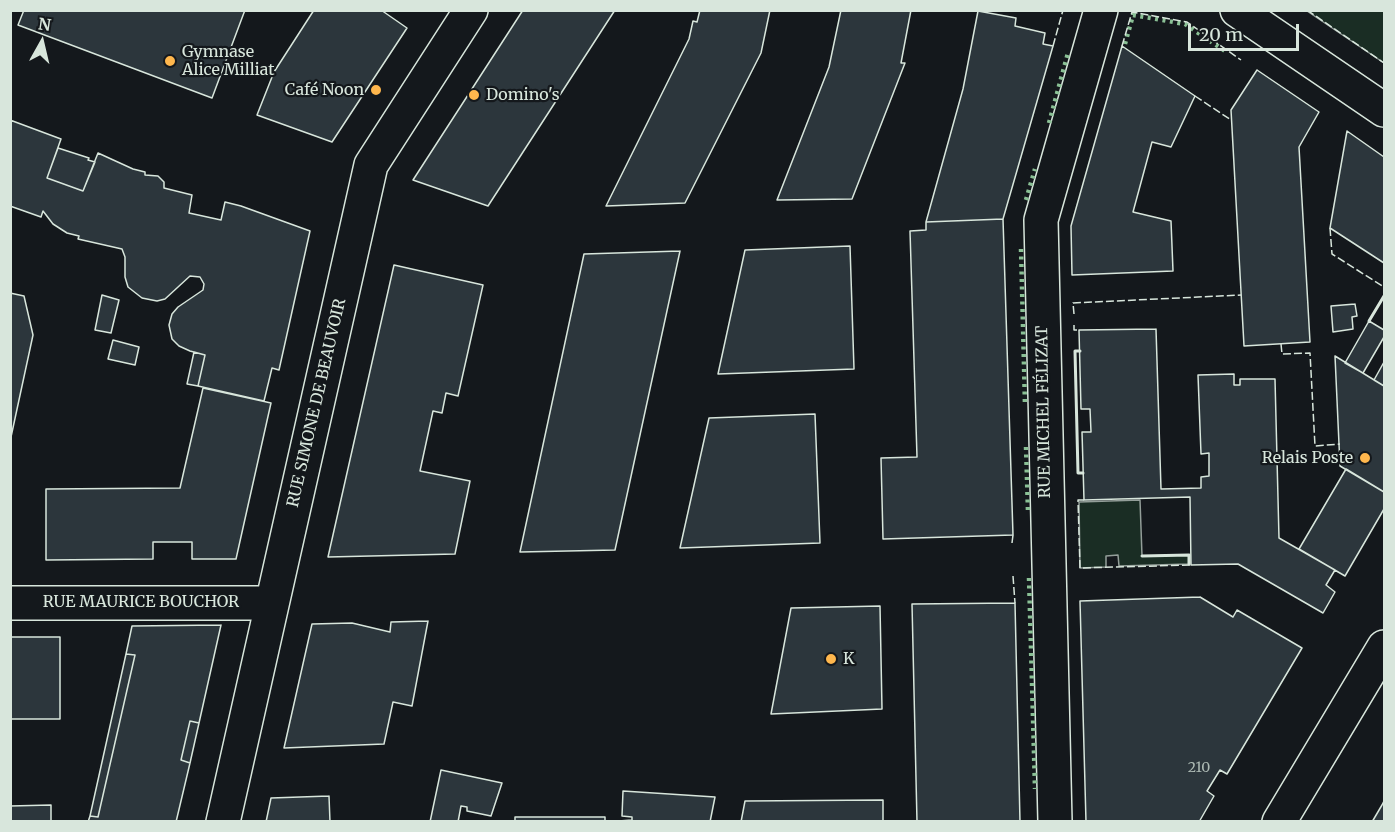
<!DOCTYPE html>
<meta charset="utf-8">
<style>
body{margin:0}
#map{position:relative;width:1395px;height:832px;overflow:hidden;background:#14181c;font-family:Merriweather,serif}
canvas{display:block}
.frame{position:absolute;inset:0;border:12px solid #d8e6dc;pointer-events:none}
.north{position:absolute;left:12px;top:12px;width:60px;height:60px;-webkit-text-stroke:4px #14181c;paint-order:stroke;rotate:8deg;font-size:16px;font-weight:700;line-height:24px;text-align:center;color:#d8e6dc}
.north::after{content:'';display:block;margin:auto;width:21px;height:27px;background:#d8e6dc;clip-path:polygon(50% 0,100% 100%,50% 72%,0 100%)}
.scale{position:absolute;left:1188px;top:24px;width:111px;height:27px;box-sizing:border-box;border:3px solid #d8e6dc;border-top:0;padding-left:8px;font-size:18px;line-height:21px;white-space:nowrap;color:#d8e6dc;-webkit-text-stroke:4px #14181c;paint-order:stroke}
</style>
<div id="map">
<canvas width="1395" height="832"></canvas>
<div class="frame"></div>
<div class="north">N</div>
<div class="scale">20 m</div>
</div>
<script>
const ctx = document.querySelector('canvas').getContext('2d');
ctx.lineJoin = 'round';
function fill(path, color) { ctx.fillStyle = color; ctx.fill(path, 'evenodd'); }
const poly = rows => new Path2D(rows.map(r => 'M' + r).join(''));
function stroke(path, color, width, dash) { ctx.strokeStyle = color; ctx.lineWidth = width; ctx.lineCap = dash ? 'butt' : 'round'; ctx.setLineDash(dash || []); ctx.stroke(path); }
function write(font, color, halo, rows, align = 'center') {
  ctx.font = font + ' Merriweather,serif'; ctx.lineWidth = 4.5; ctx.setLineDash([]); ctx.textBaseline = 'middle'; ctx.strokeStyle = halo; ctx.fillStyle = color; for (const [text, x, y, turn = 0] of rows) {
    ctx.save(); ctx.translate(x, y); ctx.rotate((+turn || 0) * Math.PI / 180); ctx.textAlign = isNaN(turn) ? turn : align; if (halo) ctx.strokeText(text, 0, 0); ctx.fillText(text, 0, 0); ctx.restore();
  }
}
const green = poly([
 [1307,11,1384,11,1384,63,1307,11],
 [1140,500,1142,556,1189,555,1189,564,1119,566,1118,555,1106,556,1106,567,1080,568,1079,502,1140,500]
]);
fill(green, '#1a2d24');
stroke(green, '#939e99', 1.5);
const building = poly([
 [24,10,245,10,212,98,18,25,24,10],
 [314,10,381,10,407,28,332,142,257,115,274,72,314,10],
 [523,10,615,10,488,206,413,180,523,10],
 [700,10,770,10,761,53,685,203,606,206,689,39,693,21,697,22,700,10],
 [841,10,911,10,901,63,905,63,852,199,777,200,829,67,841,10],
 [978,11,1016,18,1015,26,1045,33,1043,44,1053,46,1003,219,926,222,963,89,978,11],
 [1122,46,1195,96,1171,147,1152,142,1133,212,1171,221,1173,271,1072,275,1071,226,1122,46],
 [1257,70,1319,112,1299,147,1310,342,1244,346,1231,110,1257,70],
 [10,120,61,139,47,178,83,191,98,153,133,169,145,172,145,175,158,176,164,182,164,188,192,195,189,213,221,220,225,202,241,206,310,231,279,370,272,368,264,401,198,386,205,355,190,351,179,346,172,339,169,325,172,314,178,307,203,290,204,284,200,277,190,276,165,299,157,301,142,298,128,287,125,277,125,257,122,249,78,239,79,236,67,233,53,224,43,211,41,217,10,206,10,120],
 [1347,131,1384,157,1384,263,1330,228,1347,131],
 [58,148,89,158,88,160,95,162,83,191,47,178,58,148],
 [1003,219,1013,535,883,539,881,458,917,457,910,231,926,230,926,222,1003,219],
 [850,246,854,369,718,374,745,250,850,246],
 [680,251,615,550,520,552,584,254,680,251],
 [394,265,483,285,458,396,446,393,442,413,433,411,420,471,470,481,455,554,328,557,394,265],
 [10,293,24,296,33,335,11,437,10,293],
 [102,295,119,300,111,333,95,330,102,295],
 [1355,304,1357,316,1352,317,1353,329,1333,332,1331,306,1355,304],
 [1369,321,1384,330,1384,337,1363,373,1345,363,1369,321],
 [1156,329,1161,489,1201,488,1201,477,1209,476,1209,453,1201,454,1198,375,1234,374,1234,385,1240,385,1240,379,1275,379,1279,538,1335,570,1326,585,1335,592,1323,613,1238,564,1191,565,1190,497,1084,500,1082,432,1091,432,1090,409,1081,409,1079,330,1156,329],
 [113,340,139,347,135,365,108,359,113,340],
 [194,352,205,355,198,386,187,384,194,352],
 [1335,356,1384,386,1384,492,1340,466,1335,356],
 [1384,362,1384,386,1374,380,1384,362],
 [203,388,271,403,236,559,192,559,192,542,153,542,153,559,46,560,46,489,180,488,203,388],
 [815,414,820,543,680,548,709,418,815,414],
 [1346,469,1384,492,1384,509,1345,576,1299,549,1346,469],
 [1200,597,1233,617,1237,610,1302,648,1227,774,1220,770,1207,791,1214,796,1199,822,1086,822,1080,601,1200,597],
 [1015,603,1020,822,917,822,912,604,1015,603],
 [880,606,882,709,771,714,791,608,880,606],
 [428,621,412,706,393,702,384,744,284,748,312,624,352,623,390,632,391,622,428,621],
 [221,625,199,723,190,721,181,760,190,763,176,822,88,822,90,816,98,817,135,655,126,654,132,626,221,625],
 [10,637,60,637,60,719,10,719,10,637],
 [126,654,135,655,98,817,90,816,126,654],
 [190,721,199,723,190,763,181,760,190,721],
 [441,770,502,783,491,816,467,811,467,807,461,806,458,822,430,822,441,770],
 [623,791,715,797,710,822,605,822,632,820,632,817,622,816,623,791],
 [329,796,330,822,266,822,271,798,329,796],
 [883,800,883,822,741,822,745,801,883,800],
 [1384,801,1384,822,1372,822,1382,805,1384,801],
 [51,805,51,822,10,822,10,806,51,805],
 [515,817,605,817,605,822,515,822,515,817]
]);
fill(building, '#2c363c');
stroke(building, '#d8e6dc', 1.5);
const minor = poly([
 [1237,10,1384,110],
 [10,603,272,603],
 [223,822,371,165,471,10],
 [1055,822,1041,220,1101,10]
]);
const major = poly([
 [1279,822,1384,647]
]);
stroke(minor, '#d8e6dc', 36);
stroke(major, '#d8e6dc', 36);
stroke(minor, '#14181c', 33);
stroke(major, '#14181c', 33);
stroke(poly([
 [1125,44,1133,15,1185,24,1225,51],
 [1049,123,1068,53],
 [1026,200,1035,169],
 [1021,249,1025,406],
 [1026,447,1028,512],
 [1029,578,1035,789]
]), '#8ac095', 4.5, [3, 4.5]);
stroke(poly([
 [1307,10,1384,63],
 [1053,46,1063,10],
 [1122,46,1132,12,1187,22,1241,60],
 [1195,96,1231,120],
 [1330,228,1332,254,1384,287],
 [1074,314,1073,303,1241,295],
 [1074,325,1074,330,1079,330],
 [1281,344,1282,354,1310,353,1315,446,1340,444],
 [1084,500,1078,500,1080,568,1191,565],
 [1012,543,1013,535],
 [1013,576,1015,603]
]), '#d8e6dc', 1.5, [8, 3]);
stroke(poly([
 [1369,321,1384,296],
 [1080,351,1075,351,1078,473,1083,473],
 [1142,556,1189,555,1189,564]
]), '#d8e6dc', 3);
for (const [x, y, r, color] of [
 [170,61,6,"#ffb74d"],
 [376,90,6,"#ffb74d"],
 [474,95,6,"#ffb74d"],
 [1365,458,6,"#ffb74d"],
 [831,659,6,"#ffb74d"]
]) { const dot = new Path2D(); dot.arc(x, y, r, 0, 2 * Math.PI); ctx.fillStyle = color; ctx.fill(dot); stroke(dot, '#14181c', 2); }
write('14px', '#adbab4', null, [
 ["210",1199,768]
]);
write('16px', '#d8e6dc', '#14181c', [
 ["Gymnase",182,52],
 ["Alice Milliat",182,70],
 ["Café Noon",364,90,"right"],
 ["Domino's",486,95],
 ["Relais Poste",1353,458,"right"],
 ["K",843,659]
], 'left');
write('16px', '#d8e6dc', '#14181c', [
 ["RUE SIMONE DE BEAUVOIR",317,403,-77],
 ["RUE MICHEL FÉLIZAT",1044,412,-91],
 ["RUE MAURICE BOUCHOR",141,602]
]);
</script>
